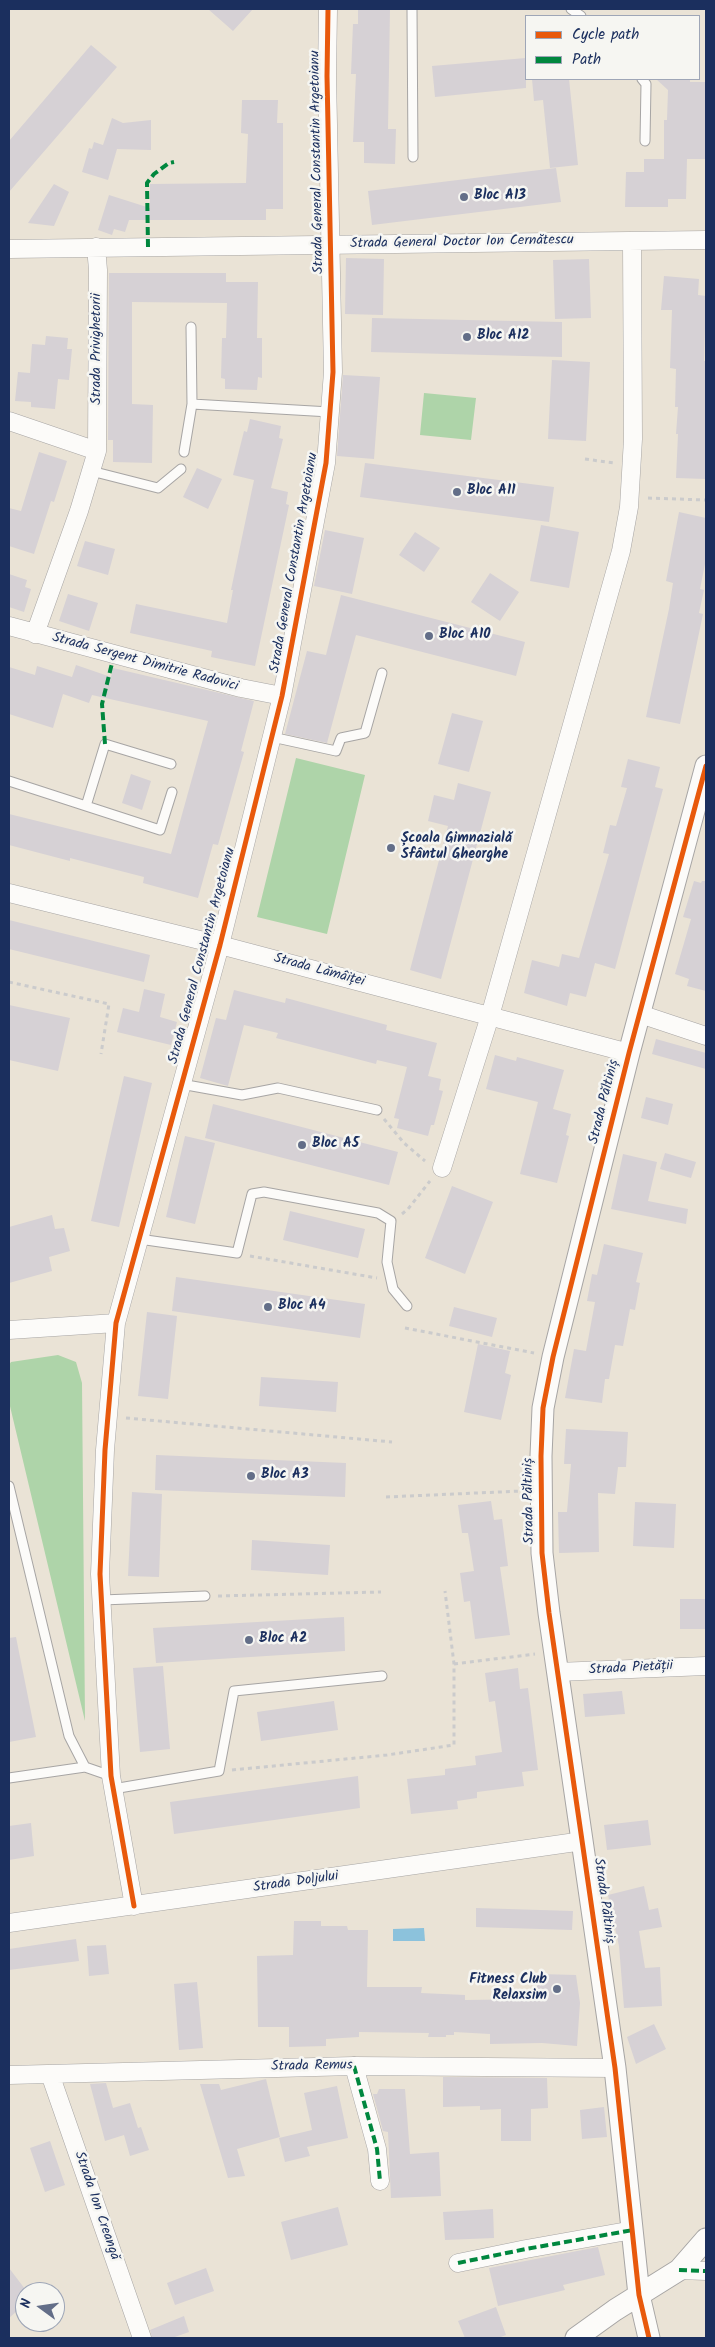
<!DOCTYPE html>
<meta charset="utf-8">
<style>
body{margin:0}
#map{position:relative;width:715px;height:2347px;overflow:hidden;background:#eae3d6;font-family:Kalam,sans-serif}
canvas{display:block}
.frame{position:absolute;inset:0;border:10px solid #1b2f5e;pointer-events:none}
.legend{position:absolute;left:525px;top:15px;width:175px;height:65px;box-sizing:border-box;background:#f6f6f2;border:1px solid #9ea6b7;margin:0;padding:6px 9px;list-style:none;font-size:15px;color:#1b2f5e}
.legend li{display:flex;align-items:center;gap:10px;height:25px}
.legend b{width:25px;border:1px solid #9ea6b7}
.north{position:absolute;left:15px;top:2282px;width:50px;height:50px;box-sizing:border-box;background:#f6f6f2;border:1px solid #9ea6b7;border-radius:50%;rotate:284deg;font-size:14px;font-weight:700;line-height:20px;text-align:center;color:#1b2f5e}
.north::after{content:'';display:block;margin:auto;width:18px;height:22px;background:#636e88;clip-path:polygon(50% 0,100% 100%,50% 72%,0 100%)}
</style>
<div id="map">
<canvas width="715" height="2347"></canvas>
<div class="frame"></div>
<ul class="legend">
<li><b style="height:6px;background:#e8590c"></b>Cycle path</li>
<li><b style="height:6px;background:#00873e"></b>Path</li>
</ul>
<div class="north">N</div>
</div>
<script>
const ctx = document.querySelector('canvas').getContext('2d');
ctx.lineJoin = 'round';
function fill(path, color) { ctx.fillStyle = color; ctx.fill(path, 'evenodd'); }
const poly = rows => new Path2D(rows.map(r => 'M' + r).join(''));
function stroke(path, color, width, dash) { ctx.strokeStyle = color; ctx.lineWidth = width; ctx.lineCap = dash ? 'butt' : 'round'; ctx.setLineDash(dash || []); ctx.stroke(path); }
function write(font, color, halo, rows, align = 'center') {
  ctx.font = font + ' Kalam,sans-serif'; ctx.lineWidth = 5; ctx.setLineDash([]); ctx.textBaseline = 'middle'; ctx.strokeStyle = halo; ctx.fillStyle = color; for (const [text, x, y, turn = 0] of rows) {
    ctx.save(); ctx.translate(x, y); ctx.rotate((+turn || 0) * Math.PI / 180); ctx.textAlign = isNaN(turn) ? turn : align; if (halo) ctx.strokeText(text, 0, 0); ctx.fillText(text, 0, 0); ctx.restore();
  }
}
fill(poly([
 [424,393,476,398,471,440,420,435],
 [296,758,365,775,327,934,257,917],
 [58,1355,76,1362,82,1383,85,1721,9,1402,9,1365,11,1362]
]), '#aed4a9');
fill(poly([
 [424,1928,425,1941,393,1941,393,1929]
]), '#8cc2dc');
fill(poly([
 [208,9,253,9,233,31],
 [358,9,390,9,388,129,396,129,395,164,364,163,364,142,353,142,356,74,351,74,353,24,358,24],
 [91,45,117,67,9,192,9,141],
 [526,58,526,88,435,97,432,66],
 [532,79,569,79,578,165,550,168,543,100,534,101],
 [656,79,690,79,690,82,706,82,705,159,687,159,686,199,668,199,668,207,625,207,626,172,644,172,644,159,664,159,664,120,667,120,668,90],
 [242,100,278,100,277,123,283,123,283,209,266,209,266,220,129,220,125,232,114,229,112,235,98,230,109,195,150,208,150,184,246,183,248,134,241,133],
 [112,118,123,123,151,120,151,150,117,149,108,180,82,172,89,148,92,149,94,142,103,145],
 [556,168,561,202,372,225,368,191],
 [54,184,69,192,54,226,28,223],
 [346,258,384,259,383,315,345,314],
 [589,259,591,318,555,319,553,260],
 [109,273,226,273,226,282,258,282,257,338,262,338,262,378,258,377,257,390,225,389,225,379,221,378,222,338,226,338,227,303,132,302,132,404,153,405,152,463,113,462,113,440,108,440],
 [664,276,699,279,698,295,706,296,704,361,706,361,706,479,676,478,678,434,676,434,678,407,675,407,676,369,670,368,672,310,661,310],
 [372,318,562,322,562,357,371,352],
 [46,336,68,338,67,349,72,349,69,380,58,379,55,409,31,407,31,402,15,401,18,372,30,373,32,344,45,345],
 [552,360,590,362,586,441,548,439],
 [343,375,380,377,374,459,337,456],
 [250,419,281,426,279,438,283,439,271,488,288,492,286,504,289,505,255,666,211,657,212,651,130,633,136,604,227,623,233,590,231,590,254,480,233,475,244,431,247,432],
 [39,452,67,461,54,502,51,501,34,554,9,546,9,508,21,511],
 [365,463,554,487,549,522,360,497],
 [197,468,222,479,208,509,183,497],
 [679,512,706,518,706,559,700,589,704,590,699,613,703,614,680,724,646,717,669,609,673,583,666,581],
 [541,525,579,532,569,588,530,581],
 [325,530,364,538,352,594,314,586],
 [415,532,440,548,424,572,399,555],
 [85,541,115,549,108,575,77,566],
 [490,573,519,592,500,621,471,602],
 [9,574,27,580,25,587,31,589,24,612,9,607],
 [68,594,98,603,89,631,59,621],
 [341,595,525,642,516,676,356,635,327,743,285,734,307,651,326,655],
 [76,665,111,677,113,668,254,701,241,751,244,752,218,845,213,844,198,898,143,883,144,877,70,858,70,861,9,845,9,814,171,854,208,721,92,695,89,703,63,694,53,728,9,714,9,667,35,675,37,666,72,677],
 [452,713,483,721,469,772,438,764],
 [628,759,660,767,655,787,663,789,615,969,595,963,586,997,570,993,567,1006,524,993,532,960,559,967,562,954,579,958,609,854,603,853,610,825,616,826,627,788,621,787],
 [131,774,151,781,142,810,122,803],
 [458,783,491,792,441,979,410,970,448,826,428,821,434,795,454,800],
 [694,881,701,883,702,881,706,881,706,991,687,986,689,979,675,974,691,919,683,917],
 [9,920,150,955,144,982,9,949],
 [144,989,165,994,160,1017,177,1022,171,1045,117,1032,123,1008,139,1012],
 [234,990,285,1003,286,998,387,1025,386,1030,437,1043,428,1076,441,1079,439,1090,443,1091,434,1125,431,1125,428,1136,397,1128,399,1119,394,1118,407,1067,377,1060,376,1064,276,1038,278,1033,244,1025,228,1086,200,1078,216,1018,226,1020],
 [9,1005,70,1018,58,1071,9,1060],
 [656,1039,706,1053,706,1069,652,1054],
 [495,1055,516,1061,517,1057,564,1070,553,1109,571,1114,566,1135,569,1136,557,1183,520,1174,538,1102,486,1089],
 [124,1076,152,1083,119,1227,91,1221],
 [646,1097,673,1104,668,1125,641,1118],
 [213,1104,398,1152,389,1185,205,1138],
 [185,1136,215,1143,195,1224,166,1217],
 [665,1153,696,1162,691,1178,660,1169],
 [623,1154,657,1162,648,1201,688,1209,686,1224,611,1209],
 [452,1186,493,1202,465,1274,425,1258],
 [290,1211,365,1229,358,1258,283,1240],
 [52,1215,55,1229,64,1228,70,1251,49,1257,52,1271,9,1283,9,1227],
 [604,1244,643,1253,636,1282,640,1283,635,1310,630,1309,623,1346,615,1345,609,1379,605,1379,602,1403,565,1398,574,1349,586,1351,595,1302,587,1301,592,1274,597,1275],
 [176,1277,365,1304,360,1338,172,1311],
 [454,1307,497,1318,492,1337,449,1326],
 [147,1312,177,1316,168,1399,138,1396],
 [478,1344,510,1351,505,1373,511,1375,501,1420,464,1412],
 [261,1377,338,1382,336,1412,259,1406],
 [566,1429,628,1432,626,1467,618,1467,615,1494,598,1493,599,1552,559,1553,558,1512,567,1512,571,1464,564,1464],
 [156,1455,346,1463,345,1497,155,1490],
 [132,1492,162,1494,159,1577,128,1576],
 [491,1501,494,1520,502,1519,508,1566,500,1567,510,1635,475,1639,470,1601,464,1602,460,1573,474,1571,468,1533,462,1533,458,1505],
 [635,1502,676,1504,674,1548,633,1546],
 [252,1540,330,1545,328,1575,251,1570],
 [680,1599,706,1599,706,1629,680,1629],
 [344,1617,345,1651,156,1663,153,1628],
 [16,1637,36,1737,9,1742,9,1638],
 [163,1666,170,1749,140,1752,133,1668],
 [518,1668,520,1689,528,1688,538,1770,522,1772,524,1786,477,1792,477,1798,457,1801,458,1809,411,1814,407,1779,445,1775,445,1769,476,1765,475,1756,502,1752,495,1701,489,1702,485,1673],
 [622,1691,625,1714,585,1717,583,1694],
 [334,1701,338,1730,261,1741,257,1712],
 [358,1776,360,1808,174,1834,170,1802],
 [648,1820,651,1845,607,1850,604,1825],
 [31,1823,34,1856,9,1860,9,1826],
 [644,1886,649,1910,658,1908,662,1927,639,1931,645,1968,660,1967,662,2006,624,2008,619,1946,608,1895],
 [476,1908,573,1911,572,1930,476,1927],
 [294,1921,321,1921,321,1926,347,1926,348,1930,368,1930,367,1987,422,1987,421,1993,465,1995,465,2000,535,1999,539,1974,576,1975,580,2003,577,2046,542,2043,490,2044,490,2034,454,2032,454,2035,446,2035,446,2037,428,2037,429,2033,359,2032,359,2037,326,2039,326,2046,289,2047,289,2027,258,2027,257,1956,293,1955],
 [76,1939,79,1961,9,1970,9,1949],
 [106,1945,109,1974,89,1976,87,1946],
 [197,1982,203,2048,179,2050,174,1984],
 [654,2024,666,2049,636,2064,627,2037],
 [443,2077,547,2078,548,2108,531,2109,531,2141,501,2141,501,2109,480,2110,480,2106,443,2107],
 [266,2079,280,2137,237,2149,245,2176,228,2178,200,2084,219,2084,221,2090],
 [106,2083,113,2108,130,2103,138,2128,141,2127,149,2150,130,2156,124,2135,105,2141,90,2084],
 [337,2086,348,2138,307,2147,310,2156,285,2162,279,2138,312,2130,304,2093],
 [379,2089,405,2089,410,2154,439,2152,441,2196,391,2198,388,2132,383,2131,373,2094,377,2094],
 [604,2107,607,2137,582,2139,580,2110],
 [50,2141,65,2185,45,2192,30,2148],
 [338,2207,348,2245,291,2260,281,2222],
 [493,2209,494,2238,445,2240,443,2212],
 [598,2247,605,2275,563,2285,565,2290,498,2306,489,2268],
 [9,2268,25,2289,25,2304,9,2318],
 [206,2268,214,2291,175,2305,167,2283],
 [496,2307,506,2335,498,2338,465,2338,458,2321],
 [184,2316,189,2332,172,2338,152,2338,150,2330]
]), '#d6d1d5');
const service = poly([
 [412,9,413,157],
 [571,9,581,16],
 [642,79,646,84,645,141],
 [191,327,192,404,330,412],
 [184,452,192,404],
 [91,471,158,488,181,469],
 [272,737,336,751,341,738,365,733,382,673],
 [9,781,160,830,172,792],
 [86,806,105,744,171,764],
 [181,1084,242,1095,278,1088,377,1110],
 [139,1239,237,1253,252,1194,264,1192,378,1213,391,1221,387,1262,393,1289,407,1306],
 [9,1486,69,1736,85,1767,111,1776],
 [102,1600,205,1596],
 [9,1778,85,1767],
 [113,1789,219,1771,234,1691,382,1676]
]);
const minor = poly([
 [9,249,706,240],
 [9,421,97,451],
 [9,626,241,688,282,696],
 [35,634,79,511,97,451,98,270,96,247],
 [9,893,220,945,629,1053],
 [640,1014,706,1036],
 [442,1168,490,1016,621,551,629,507,633,439,632,242],
 [9,1330,116,1323],
 [557,1672,706,1666],
 [134,1906,111,1776,100,1574,105,1450,116,1323,220,945,282,696,326,463,333,372,327,76,328,9],
 [9,1923,583,1841],
 [354,2066,377,2149,380,2181],
 [50,2074,142,2338],
 [9,2075,354,2066,615,2068],
 [458,2263,526,2249,633,2230],
 [679,2270,706,2271]
]);
const tertiary = poly([
 [576,2338,615,2310,679,2270,706,2239],
 [649,2338,639,2295,615,2068,549,1613,542,1553,541,1456,543,1408,553,1357,629,1053,706,766]
]);
stroke(service, '#a7a5a4', 11);
stroke(minor, '#a7a5a4', 19);
stroke(tertiary, '#a7a5a4', 23);
stroke(poly([
 [585,459,614,463],
 [648,498,706,500],
 [9,982,109,1004,101,1054],
 [384,1119,404,1143,425,1161],
 [402,1214,408,1209,430,1181],
 [250,1256,377,1278],
 [405,1328,534,1353],
 [126,1418,392,1442],
 [386,1497,522,1491],
 [218,1596,381,1592],
 [454,1664,535,1654],
 [232,1770,387,1755,454,1745,454,1664,445,1591]
]), '#cbcbcc', 3, [4, 4]);
stroke(service, '#fcfbf9', 9);
stroke(minor, '#fcfbf9', 18);
stroke(tertiary, '#fcfbf9', 21);
stroke(poly([
 [148,247,147,183,154,174,169,163,174,162],
 [105,744,102,704,114,655],
 [354,2066,377,2149,380,2181],
 [458,2263,526,2249,633,2230],
 [679,2270,706,2271]
]), '#00873e', 4, [8, 4]);
stroke(poly([
 [134,1906,111,1776,100,1574,105,1450,116,1323,220,945,282,696,326,463,333,372,327,76,328,9],
 [649,2338,639,2295,615,2068,549,1613,542,1553,541,1456,543,1408,553,1357,629,1053,706,766]
]), '#e8590c', 5);
for (const [x, y, r, color] of [
 [464,197,5,"#636e88"],
 [467,337,5,"#636e88"],
 [457,492,5,"#636e88"],
 [429,636,5,"#636e88"],
 [391,848,5,"#636e88"],
 [302,1145,5,"#636e88"],
 [268,1307,5,"#636e88"],
 [251,1476,5,"#636e88"],
 [249,1640,5,"#636e88"],
 [557,1989,5,"#636e88"]
]) { const dot = new Path2D(); dot.arc(x, y, r, 0, 2 * Math.PI); ctx.fillStyle = color; ctx.fill(dot); stroke(dot, '#f6f6f2', 2); }
write('14px', '#1b2f5e', '#f6f6f2', [
 ["Strada General Constantin Argetoianu",318,162,-91],
 ["Strada General Doctor Ion Cernătescu",462,243,-1],
 ["Strada Privighetorii",98,349,-90],
 ["Strada General Constantin Argetoianu",295,563,-80],
 ["Strada Sergent Dimitrie Radovici",145,663,15],
 ["Strada General Constantin Argetoianu",203,956,-75],
 ["Strada Lămâiței",319,971,15],
 ["Strada Păltiniș",605,1102,-76],
 ["Strada Păltiniș",530,1501,-91],
 ["Strada Pietății",631,1669,-3],
 ["Strada Doljului",296,1883,-8],
 ["Strada Păltiniș",603,1901,82],
 ["Strada Remus",312,2067,-1],
 ["Strada Ion Creangă",96,2206,71]
]);
write('bold 14px', '#1b2f5e', '#f6f6f2', [
 ["Bloc A13",474,197],
 ["Bloc A12",477,337],
 ["Bloc A11",467,492],
 ["Bloc A10",439,636],
 ["Școala Gimnazială",401,840],
 ["Sfântul Gheorghe",401,856],
 ["Bloc A5",312,1145],
 ["Bloc A4",278,1307],
 ["Bloc A3",261,1476],
 ["Bloc A2",259,1640],
 ["Fitness Club",547,1981,"right"],
 ["Relaxsim",547,1997,"right"]
], 'left');
</script>
